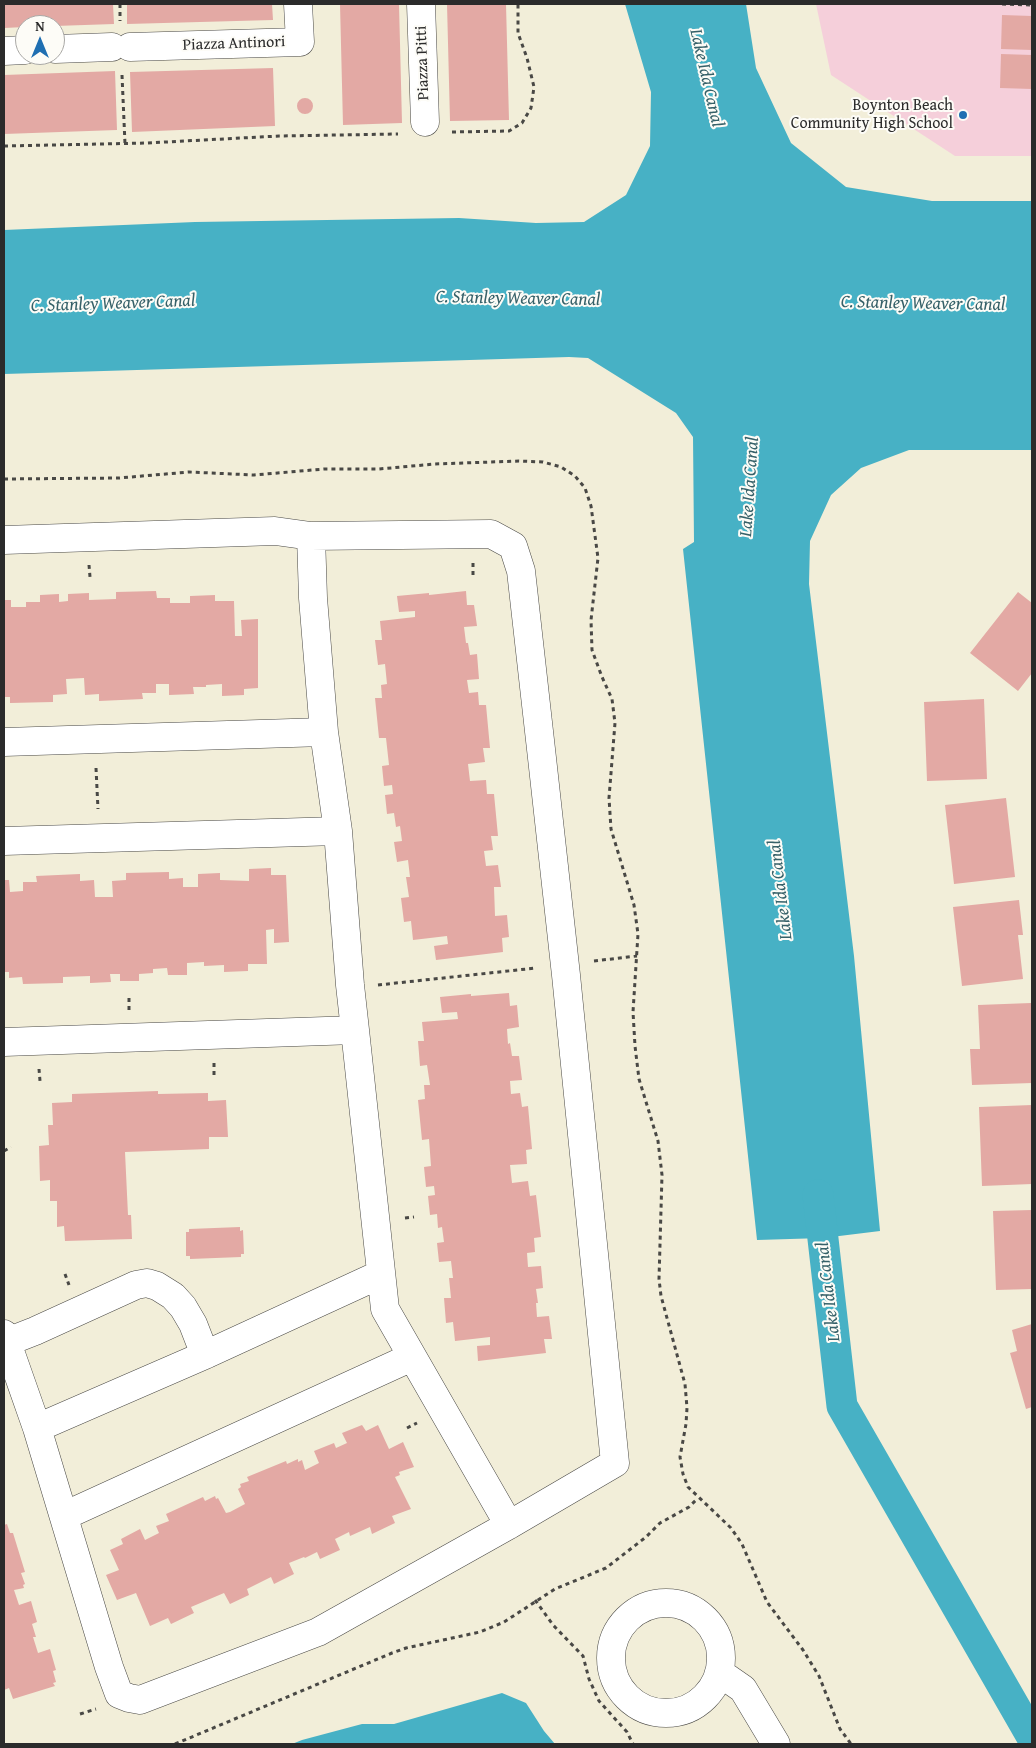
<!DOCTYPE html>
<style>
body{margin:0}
#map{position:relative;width:1036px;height:1748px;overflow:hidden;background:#f2eed9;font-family:"Gentium Book Plus",serif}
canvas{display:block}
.frame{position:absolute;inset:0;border:5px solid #2b2b2b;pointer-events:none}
.north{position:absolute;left:15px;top:15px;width:50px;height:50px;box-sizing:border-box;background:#fdfcf7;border:1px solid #a9a8a5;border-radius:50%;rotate:0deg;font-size:14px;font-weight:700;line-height:20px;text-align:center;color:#2b2b2b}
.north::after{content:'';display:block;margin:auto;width:18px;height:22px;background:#1f6fb2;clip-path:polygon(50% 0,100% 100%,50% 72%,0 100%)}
</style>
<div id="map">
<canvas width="1036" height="1748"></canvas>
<div class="frame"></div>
<div class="north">N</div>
</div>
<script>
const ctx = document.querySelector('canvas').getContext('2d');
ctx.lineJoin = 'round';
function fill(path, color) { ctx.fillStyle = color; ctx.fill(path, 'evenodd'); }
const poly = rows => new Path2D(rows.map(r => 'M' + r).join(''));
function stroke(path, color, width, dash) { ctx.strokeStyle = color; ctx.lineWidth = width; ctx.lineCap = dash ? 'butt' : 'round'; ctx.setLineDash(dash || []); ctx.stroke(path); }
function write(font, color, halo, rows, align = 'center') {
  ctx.font = font + ' "Gentium Book Plus",serif'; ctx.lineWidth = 4; ctx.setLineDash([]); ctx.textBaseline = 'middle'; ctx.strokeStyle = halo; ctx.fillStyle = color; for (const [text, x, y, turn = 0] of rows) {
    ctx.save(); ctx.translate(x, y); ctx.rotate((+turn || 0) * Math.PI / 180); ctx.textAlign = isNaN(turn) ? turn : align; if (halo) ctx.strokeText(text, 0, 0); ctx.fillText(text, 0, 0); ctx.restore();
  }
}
fill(poly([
 [816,4,1032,4,1032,156,955,156,831,75]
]), '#f5cfda');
fill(poly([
 [625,4,746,4,756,68,791,143,846,187,932,201,1032,201,1032,450,909,450,861,468,831,495,810,541,809,584,854,956,880,1231,823,1238,757,1240,683,549,694,542,693,437,676,413,588,358,569,357,4,374,4,230,195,222,459,218,536,223,584,222,626,195,650,146,651,92],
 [502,1693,526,1703,544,1731,555,1744,292,1744,302,1740,362,1724,394,1724]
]), '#47b1c5');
stroke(poly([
 [818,1195,842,1406,1032,1737]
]), '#47b1c5', 31);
fill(poly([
 [4,4,113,4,114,24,55,26,25,25,25,27,4,28],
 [127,4,272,4,273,20,127,24],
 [340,4,399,4,402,123,343,125],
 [447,4,506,4,509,120,450,121],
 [1002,15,1032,16,1032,50,1001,49],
 [1001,54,1032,55,1032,89,1000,88],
 [273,68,275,126,132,132,130,72],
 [115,71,117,130,4,134,4,75],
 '297 106a8 8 0 1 1 16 0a8 8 0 1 1-16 0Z',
 [156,591,157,598,170,598,170,603,190,603,190,596,215,595,215,601,234,601,235,636,242,636,241,620,258,619,258,688,244,689,244,695,222,696,222,684,206,685,206,687,193,687,194,694,169,695,169,684,156,684,156,693,142,693,143,699,99,701,99,694,85,695,84,678,66,679,67,694,53,695,53,702,10,703,10,697,4,697,4,600,11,600,11,607,26,607,26,602,40,602,40,595,59,594,59,602,68,601,68,594,89,593,89,600,116,599,116,592],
 [466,591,467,605,474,605,477,626,464,627,466,643,468,643,470,655,477,654,479,679,467,680,469,693,478,692,479,705,486,705,490,748,483,748,485,762,468,764,470,781,486,780,487,794,494,794,498,836,491,836,493,850,484,851,486,866,498,865,501,887,494,887,495,916,507,915,509,937,502,938,503,952,436,960,434,946,448,944,447,936,413,940,411,921,404,922,401,898,409,897,406,877,410,877,408,860,397,862,394,842,402,841,400,826,396,827,394,813,387,814,385,795,393,794,392,785,384,786,382,766,389,765,386,738,379,738,375,698,382,698,381,685,387,684,385,664,378,665,375,640,382,640,380,621,415,617,415,611,399,612,397,596,429,593,429,595],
 [1018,592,1032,603,1032,673,1018,691,970,653],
 [984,699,987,779,927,781,924,702],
 [1006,798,1015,877,954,884,945,805],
 [271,868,271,875,286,875,289,942,274,943,274,929,266,930,267,964,248,964,248,971,224,972,224,965,204,966,204,962,187,963,187,975,168,975,167,968,153,969,153,973,139,974,139,981,120,981,120,974,110,974,111,982,90,983,90,976,63,977,63,983,23,984,22,977,9,978,9,972,4,972,4,880,9,880,10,892,23,891,23,882,37,882,36,876,80,874,80,881,94,880,95,897,113,897,112,881,126,880,126,873,169,872,169,879,183,878,183,887,198,887,198,874,220,873,220,880,249,881,249,869],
 [1019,900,1023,935,1018,935,1023,979,962,986,953,907],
 [509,993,510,1006,517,1005,519,1027,507,1029,508,1044,510,1043,512,1056,519,1056,522,1080,510,1081,511,1094,520,1093,522,1107,528,1106,532,1149,526,1150,527,1164,510,1165,512,1183,528,1181,530,1196,536,1195,541,1237,534,1238,535,1252,527,1253,528,1267,541,1266,543,1288,536,1289,538,1303,536,1303,537,1317,549,1316,552,1339,544,1339,546,1353,478,1361,477,1346,490,1345,490,1337,455,1341,453,1322,446,1323,444,1298,451,1298,449,1278,453,1278,451,1261,439,1262,437,1243,444,1242,442,1227,438,1228,437,1214,430,1215,428,1196,435,1195,434,1186,426,1187,424,1167,431,1166,429,1139,422,1140,418,1100,425,1099,424,1085,430,1085,427,1065,420,1066,418,1041,424,1041,422,1022,458,1019,457,1012,442,1013,440,997,471,994,471,996],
 [1031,1003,1032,1083,972,1085,970,1049,980,1049,978,1005],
 [158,1091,158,1094,208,1093,208,1101,226,1100,228,1137,209,1137,209,1149,125,1152,128,1215,131,1215,132,1239,65,1241,64,1226,57,1227,57,1201,50,1201,50,1180,40,1181,39,1146,49,1145,48,1125,53,1125,52,1103,72,1102,72,1094],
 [1032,1105,1032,1184,982,1186,979,1107],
 [1032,1210,1032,1289,996,1290,993,1211],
 [240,1227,240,1231,243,1230,244,1254,241,1254,241,1257,190,1259,190,1256,186,1256,186,1232,189,1232,189,1229],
 [1032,1324,1032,1407,1026,1409,1010,1353,1017,1351,1012,1330],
 [362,1425,366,1431,378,1425,389,1449,403,1442,414,1467,399,1472,400,1475,395,1477,411,1509,392,1516,395,1523,372,1534,370,1527,350,1536,349,1532,335,1539,340,1550,320,1559,317,1552,305,1558,304,1557,289,1563,294,1574,274,1584,271,1577,247,1589,249,1595,230,1604,224,1593,191,1607,194,1613,171,1624,168,1618,150,1626,136,1593,117,1600,106,1575,119,1570,110,1550,123,1544,121,1539,140,1529,145,1540,159,1533,156,1526,169,1521,166,1514,203,1497,205,1501,215,1496,216,1499,218,1498,226,1513,230,1512,245,1504,238,1489,241,1487,240,1484,249,1481,247,1477,286,1461,287,1464,298,1459,298,1462,302,1460,305,1470,319,1463,314,1451,334,1443,336,1448,347,1443,342,1433],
 [7,1524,10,1533,13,1533,25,1572,21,1573,25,1584,23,1585,24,1588,14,1590,19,1605,31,1601,37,1622,32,1624,36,1637,33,1637,38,1653,50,1649,56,1670,53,1671,56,1682,53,1683,55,1686,13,1699,9,1688,4,1690,4,1525]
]), '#e3a9a4');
const minor = poly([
 [421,4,425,122],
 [130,47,300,42,298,4],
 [55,49,112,47],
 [4,51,25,50],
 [311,536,313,598,324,732],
 [4,540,275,531,311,536,491,534,513,546,521,571,542,758,566,975,615,1463,509,1525,318,1632,140,1700,129,1698,119,1694,109,1667,37,1428,4,1334],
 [4,742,324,732,338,831,350,985,355,1030],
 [4,841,338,831],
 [4,1042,355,1030,385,1309,509,1525],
 [7,1342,35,1331,136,1285,147,1283,157,1286,173,1296,183,1307,193,1324,205,1355],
 [37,1428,205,1355,381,1274],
 [64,1516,412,1357],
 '611 1658a55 55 0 1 1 110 0a55 55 0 1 1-110 0Z',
 [720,1673,743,1689,776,1744]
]);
stroke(minor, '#494845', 29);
stroke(poly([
 [120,4,120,21],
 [1002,4,1032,5],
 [122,75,125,144],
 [452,132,509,131,522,123,531,108,534,87,527,58,518,33,518,4],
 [4,146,147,143,279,136,398,134],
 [4,479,119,478,189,472,254,475,324,469,379,469,435,464,519,461,543,462,561,467,575,476,585,488,591,506,598,558,591,620,592,650,602,677,612,699,615,723,609,798,611,829,634,905,638,934,633,1012,635,1046,639,1079,658,1141,662,1175,659,1279,661,1296,685,1384,687,1408,686,1424,680,1457,683,1474,688,1487,731,1528,742,1544,767,1602,803,1650,819,1676,840,1729,851,1744],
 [473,563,473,575],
 [89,565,90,577],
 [96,768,98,809],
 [594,961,637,956],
 [378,985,536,968],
 [129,1010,129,998],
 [214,1063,214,1075],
 [39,1069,40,1081],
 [4,1151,11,1147],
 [405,1218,414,1217],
 [65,1274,69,1285],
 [407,1428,417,1423],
 [535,1600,553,1625,583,1656,589,1679,599,1701,627,1732,633,1744],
 [80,1714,96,1709],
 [175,1744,392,1653,406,1648,480,1632,504,1622,555,1589,606,1568,646,1537,660,1523,689,1507,698,1498]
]), '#494845', 3, [4, 4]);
stroke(minor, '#fff', 28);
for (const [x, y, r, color] of [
 [963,115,5,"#1f6fb2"]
]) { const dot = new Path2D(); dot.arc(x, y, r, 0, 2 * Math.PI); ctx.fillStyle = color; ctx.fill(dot); stroke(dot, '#fdfcf7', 2); }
write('16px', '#2b2b2b', '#fdfcf7', [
 ["Piazza Antinori",234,44,-2],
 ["Piazza Pitti",423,63,-92]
]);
write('16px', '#2b2b2b', '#fdfcf7', [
 ["Boynton Beach",953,106],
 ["Community High School",953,124]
], 'right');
write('italic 18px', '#366169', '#fdfcf7', [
 ["Lake Ida Canal",706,78,77],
 ["C. Stanley Weaver Canal",518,299,1],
 ["C. Stanley Weaver Canal",113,304,-2],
 ["C. Stanley Weaver Canal",923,304,1],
 ["Lake Ida Canal",750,487,-86],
 ["Lake Ida Canal",781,890,-97],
 ["Lake Ida Canal",829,1292,-97]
]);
</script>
